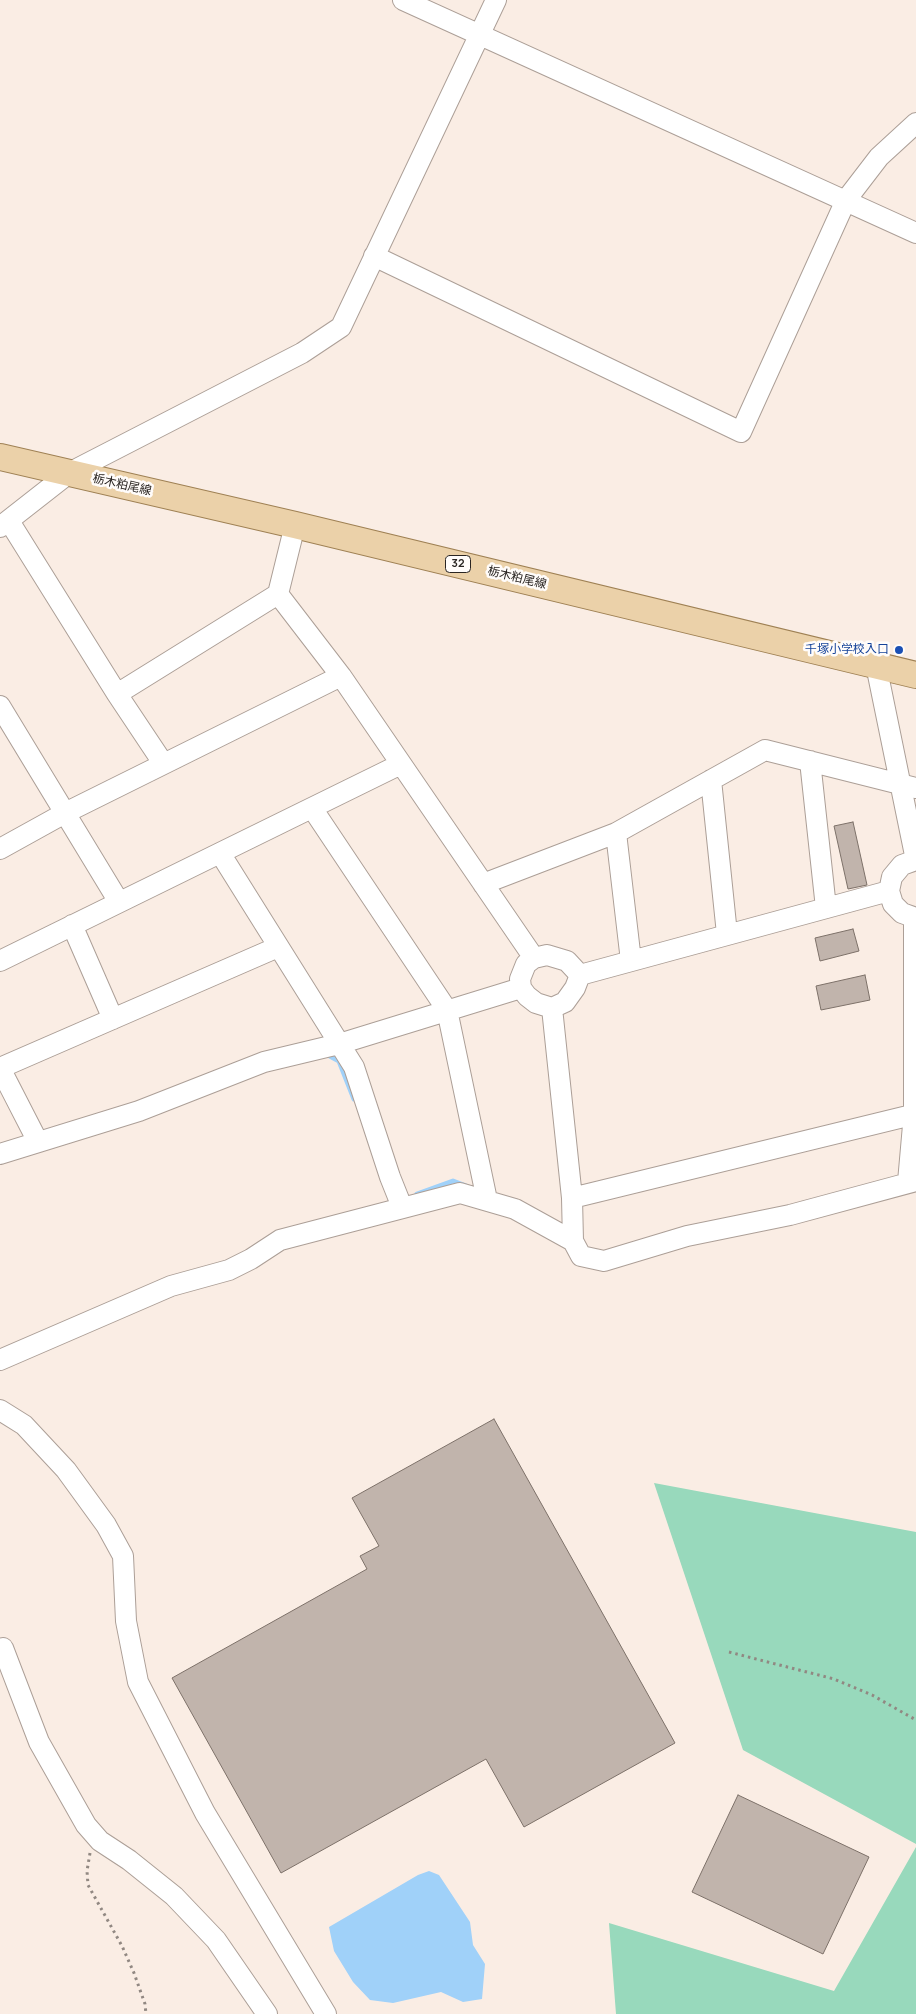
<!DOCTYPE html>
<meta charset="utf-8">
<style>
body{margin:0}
canvas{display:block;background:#faede4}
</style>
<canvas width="916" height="2014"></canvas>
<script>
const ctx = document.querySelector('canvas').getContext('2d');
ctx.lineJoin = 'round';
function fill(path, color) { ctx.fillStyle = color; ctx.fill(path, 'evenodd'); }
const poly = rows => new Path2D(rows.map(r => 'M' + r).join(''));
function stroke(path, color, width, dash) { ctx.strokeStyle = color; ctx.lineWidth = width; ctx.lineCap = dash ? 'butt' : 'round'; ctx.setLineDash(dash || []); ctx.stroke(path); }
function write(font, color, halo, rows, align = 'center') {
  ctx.font = font + ' Manrope,"Noto Sans JP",sans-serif'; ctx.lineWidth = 5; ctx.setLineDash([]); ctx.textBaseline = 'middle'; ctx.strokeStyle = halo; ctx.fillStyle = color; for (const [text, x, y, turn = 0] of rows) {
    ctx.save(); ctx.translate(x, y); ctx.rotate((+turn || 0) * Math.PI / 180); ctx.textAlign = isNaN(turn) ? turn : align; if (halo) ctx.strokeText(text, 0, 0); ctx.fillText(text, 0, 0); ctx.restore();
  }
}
fill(poly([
 [654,1483,916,1532,916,1844,743,1750],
 [916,1847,916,2014,616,2014,609,1923,834,1991]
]), '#98d9bc');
fill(poly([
 [429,1871,439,1875,470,1922,473,1945,485,1964,482,1999,463,2002,441,1992,393,2003,370,2000,353,1982,334,1951,329,1927,418,1875]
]), '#a0d1f9');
stroke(poly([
 [325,1055,328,1055,339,1061,354,1099],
 [417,1194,453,1181,466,1186]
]), '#a0d1f9', 5);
const building = poly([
 [853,822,867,885,848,889,834,826,853,822],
 [853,929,859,951,820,961,815,938,853,929],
 [865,975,870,1000,821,1010,816,986,865,975],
 [494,1419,675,1743,524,1827,486,1759,281,1873,172,1678,367,1569,360,1556,379,1546,352,1498,494,1419],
 [738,1795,869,1857,823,1954,692,1892,738,1795]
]);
fill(building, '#c1b4ac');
stroke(building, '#7d7169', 1);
const minor = poly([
 [403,0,916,233],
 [374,256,741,432,846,200,879,157,916,123],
 [9,521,117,694,163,763],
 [0,527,69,473,302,353,341,327,496,0],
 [278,594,295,525],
 [876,665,916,860],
 [117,694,278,594,341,676,534,958],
 [0,706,119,902],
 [810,761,826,908],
 [711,780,727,934],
 [312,808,447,1010,487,1200],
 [616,833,631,961],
 [0,849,65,813,341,676],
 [220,853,354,1067,390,1177,402,1207],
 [916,860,902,865,892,877,889,891,893,904,902,913,916,918],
 [483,884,616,833,765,750,916,788],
 [72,925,113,1019],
 [0,961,401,764],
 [580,975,575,988,565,1002,552,1008,572,1198,916,1114],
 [580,975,889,891],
 [552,1008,536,1003,527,996,521,988,520,979,526,964,534,958,547,955,567,961,580,975],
 [38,1142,0,1068,278,947],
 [0,1154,139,1111,264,1062,339,1044,521,988],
 [908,1182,914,1114,914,918],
 [572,1198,573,1241,581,1256,604,1261,687,1236,790,1215,916,1181],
 [0,1360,171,1286,229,1270,251,1259,280,1240,460,1193,515,1209,573,1241],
 [0,1410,24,1425,66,1470,106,1525,123,1556,126,1621,138,1682,205,1813,326,2014],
 [3,1648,39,1742,86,1825,100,1841,129,1860,174,1896,216,1940,267,2014]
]);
const major = poly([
 [0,457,295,525,916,675]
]);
stroke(minor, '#ac9f97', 22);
stroke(major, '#9f8154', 28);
stroke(poly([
 [729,1652,834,1679,872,1695,916,1720],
 [90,1853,87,1871,88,1885,122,1946,134,1973,145,2004,146,2014]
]), '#918882', 3, [2.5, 4]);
stroke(minor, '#fff', 20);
stroke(major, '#ebd1a9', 26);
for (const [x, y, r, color] of [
 [899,650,5,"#1a4fb4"]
]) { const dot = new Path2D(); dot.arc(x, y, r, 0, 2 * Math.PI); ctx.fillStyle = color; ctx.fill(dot); stroke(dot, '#fffcfa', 2); }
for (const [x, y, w] of [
 [458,564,25]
]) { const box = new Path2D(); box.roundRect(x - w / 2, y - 8.5, w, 17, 4); ctx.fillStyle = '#fffcfa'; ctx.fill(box); stroke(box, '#2a2522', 1); }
write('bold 11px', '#2a2522', null, [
 ["32",458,564]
]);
write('12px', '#2a2522', '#fffcfa', [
 ["栃木粕尾線",122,485,13],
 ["栃木粕尾線",517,578,14]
]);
write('12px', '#164399', '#fffcfa', [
 ["千塚小学校入口",889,650]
], 'right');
</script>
